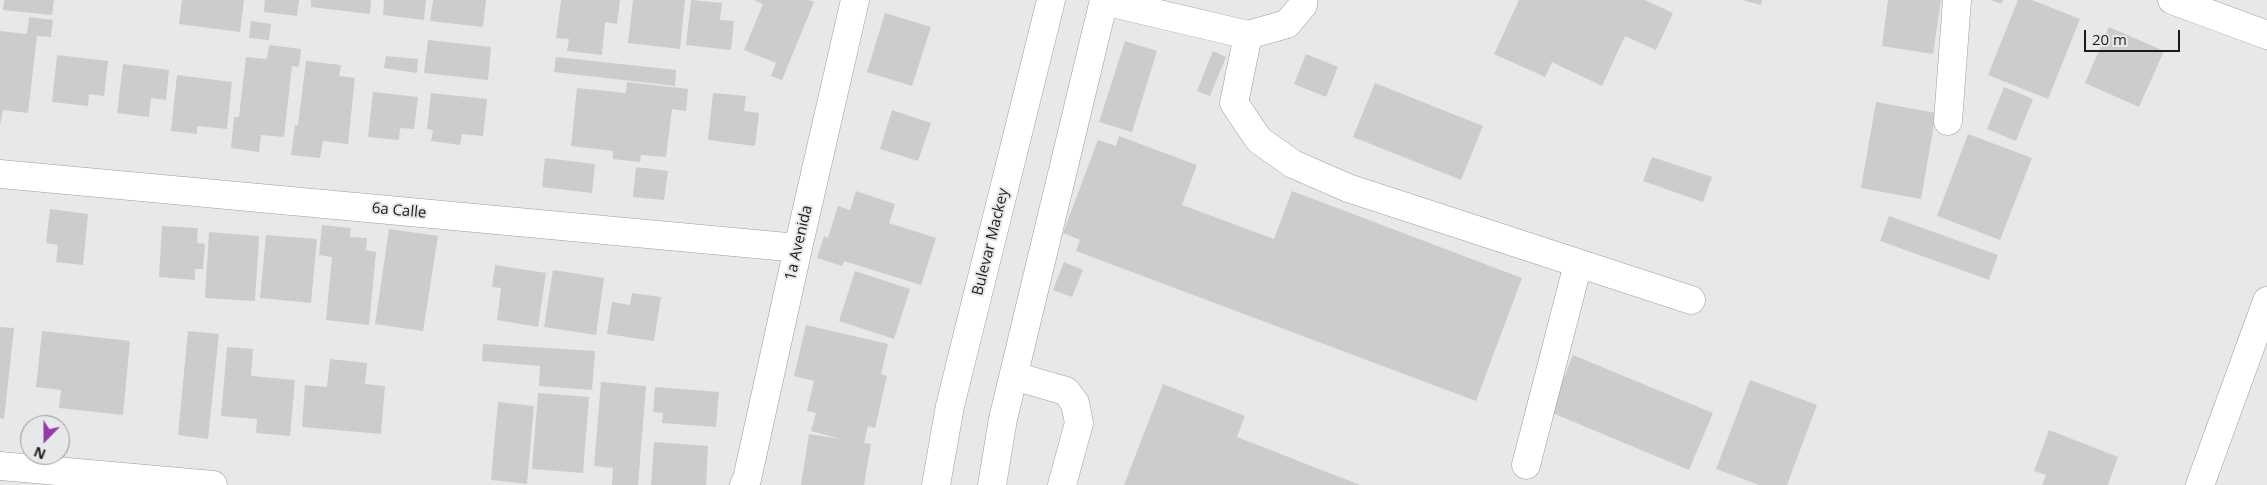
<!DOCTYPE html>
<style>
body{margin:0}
#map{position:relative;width:2267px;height:485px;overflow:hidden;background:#e7e8e9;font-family:"Open Sans",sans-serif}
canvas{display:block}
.north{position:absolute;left:20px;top:415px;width:50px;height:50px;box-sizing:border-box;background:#e7e8e9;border:1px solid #959697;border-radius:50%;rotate:202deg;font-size:14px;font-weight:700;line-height:20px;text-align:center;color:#1b1b1c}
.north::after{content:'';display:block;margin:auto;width:18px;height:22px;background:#933ca9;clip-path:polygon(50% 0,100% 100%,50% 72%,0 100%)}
.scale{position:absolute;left:2084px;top:30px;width:96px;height:22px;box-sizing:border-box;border:2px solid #1b1b1c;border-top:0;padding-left:6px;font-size:15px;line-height:18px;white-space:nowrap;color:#1b1b1c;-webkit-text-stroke:4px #e7e8e9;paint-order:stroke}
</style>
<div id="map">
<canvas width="2267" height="485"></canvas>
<div class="north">N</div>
<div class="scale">20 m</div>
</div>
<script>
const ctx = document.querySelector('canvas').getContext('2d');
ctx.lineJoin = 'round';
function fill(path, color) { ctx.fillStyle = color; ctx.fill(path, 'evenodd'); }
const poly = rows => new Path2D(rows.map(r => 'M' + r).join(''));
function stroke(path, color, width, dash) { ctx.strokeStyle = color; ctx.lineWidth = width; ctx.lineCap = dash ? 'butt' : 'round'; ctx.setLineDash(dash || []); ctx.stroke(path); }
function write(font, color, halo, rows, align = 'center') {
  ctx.font = font + ' "Open Sans",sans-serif'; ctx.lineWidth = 4; ctx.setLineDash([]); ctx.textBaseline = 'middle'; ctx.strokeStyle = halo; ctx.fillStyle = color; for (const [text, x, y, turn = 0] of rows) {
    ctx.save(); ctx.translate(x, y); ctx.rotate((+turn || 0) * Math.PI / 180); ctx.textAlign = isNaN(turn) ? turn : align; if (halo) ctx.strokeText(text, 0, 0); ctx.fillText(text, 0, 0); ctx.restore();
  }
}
fill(poly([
 [4,0,54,0,52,15,3,10],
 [182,0,244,0,240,32,179,24],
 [265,0,299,0,297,16,264,12],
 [311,0,371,0,370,14,311,7],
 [384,0,426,0,424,20,383,15],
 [433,0,486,0,483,27,430,21],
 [561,0,620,0,617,24,605,22,602,55,567,51,569,39,556,38],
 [633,0,685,0,680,49,628,43],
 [691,0,722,3,720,20,734,21,731,50,686,45],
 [754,0,809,0,814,2,782,80,771,76,776,63,744,50,763,4],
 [1519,0,1645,0,1673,13,1656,50,1625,36,1602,86,1552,62,1545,77,1494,54],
 [1742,0,1762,0,1761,5],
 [1888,0,1941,0,1933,54,1882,46],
 [1991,0,2003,0,2001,4],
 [2018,0,2032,0,2080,19,2048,99,1988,75],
 [885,13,931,27,912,86,867,72],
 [29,17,53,20,51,37,37,36,28,113,3,110,0,125,0,31,27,34],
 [251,21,271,24,269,40,249,38],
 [2109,27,2164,51,2139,107,2085,83],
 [428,40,491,47,488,80,424,73],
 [1125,41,1157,51,1132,132,1099,122],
 [269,45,301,49,299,67,292,66,284,137,261,135,259,152,231,148,234,117,239,117,246,57,267,59],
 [1213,51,1226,57,1210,96,1197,91],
 [1306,54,1338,67,1326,97,1294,84],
 [57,55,108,61,104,96,89,94,88,106,52,102],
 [386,56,418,59,417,73,384,68],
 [556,57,676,70,675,86,554,72],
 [306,61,341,65,339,76,355,78,348,144,323,141,320,158,291,155,295,125,298,125],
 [123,64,169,70,166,100,151,98,149,117,117,113],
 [177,75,232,82,227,129,197,126,197,134,171,131],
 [627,82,688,89,686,111,672,109,666,157,641,155,640,162,613,159,613,151,571,146,577,88,626,93],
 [1375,83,1483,126,1461,180,1353,137],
 [2004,87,2033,99,2016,141,1987,129],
 [373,92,418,97,414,129,400,128,399,140,368,137],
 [431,93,487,99,483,136,462,134,460,145,431,141,433,130,427,129],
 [713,93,746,96,744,111,759,113,755,146,708,140],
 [1876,102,1936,113,1921,199,1861,188],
 [892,110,931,123,918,161,880,149],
 [1968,134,2032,158,2000,240,1937,216],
 [1119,136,1197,165,1182,205,1274,239,1292,191,1522,278,1476,401,1076,251,1080,240,1063,233,1098,140,1116,146],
 [1652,157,1712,177,1703,202,1643,181],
 [545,158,595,164,592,193,542,187],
 [636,167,668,171,664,200,633,197],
 [856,191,895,204,889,223,936,238,921,285,844,261,842,266,817,258,824,236,828,238,838,206,850,210],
 [50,209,88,214,83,265,56,262,58,245,46,243],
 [1889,216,1998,255,1989,280,1880,241],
 [322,225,351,228,350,237,367,238,366,250,376,252,369,325,326,320,332,257,319,255],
 [162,226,198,228,197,243,205,244,203,269,195,269,195,280,159,277],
 [389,229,438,236,423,331,375,324],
 [209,232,259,236,255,301,205,298],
 [266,235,317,239,311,303,260,298],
 [1064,262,1083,270,1072,297,1053,290],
 [495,265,546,273,538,327,497,320,501,288,492,287],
 [553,270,604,278,596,335,544,327],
 [855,271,910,289,894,339,839,321],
 [632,293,661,297,654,341,607,334,612,302,630,305],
 [806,325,888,344,881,374,887,376,875,428,868,426,864,443,871,444,864,485,801,485,809,434,841,439,811,431,816,413,807,411,814,381,794,376],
 [0,327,14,328,4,419,0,418],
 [42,331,130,341,123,415,59,408,61,390,36,387],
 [188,331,219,334,208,439,178,435],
 [483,344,595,351,592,390,539,386,540,366,482,361],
 [227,347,253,349,251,376,295,380,290,436,256,433,257,419,221,416],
 [1573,355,1713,413,1689,470,1550,412],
 [330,359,367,363,365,384,385,386,381,434,302,427,305,385,327,387],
 [1750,380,1817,405,1787,485,1759,485,1716,469],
 [601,382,646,386,638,485,612,485,613,468,594,466],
 [1163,384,1245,416,1237,437,1360,485,1124,485],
 [655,387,719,392,716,427,662,423,663,413,653,412],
 [538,393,589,397,583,473,532,469],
 [498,402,534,406,527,484,491,480],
 [2049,430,2118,457,2108,485,2042,485,2046,475,2034,471],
 [654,442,708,446,706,485,651,485]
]), '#ccccce');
const minor = poly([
 [2172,0,2267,35],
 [1104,1,1248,35,1287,24,1303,5,1303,0],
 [1248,35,1234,103,1259,140,1293,164,1348,188,1691,300],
 [1948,121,1957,0],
 [0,174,798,248],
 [1014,376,1066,391,1075,403,1079,423,1062,485],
 [1526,465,1578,264],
 [0,466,213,485],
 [744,485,747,479,798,248,855,0],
 [2200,485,2267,301]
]);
const major = poly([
 [936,485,950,406,1051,0],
 [992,485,1003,419,1104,0]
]);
stroke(minor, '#9c9d9e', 29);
stroke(major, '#9c9d9e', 29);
stroke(minor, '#fff', 28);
stroke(major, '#fff', 28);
write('15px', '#1b1b1c', '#e7e8e9', [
 ["6a Calle",399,211,5],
 ["Bulevar Mackey",991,242,-76],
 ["1a Avenida",799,243,-77]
]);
</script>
